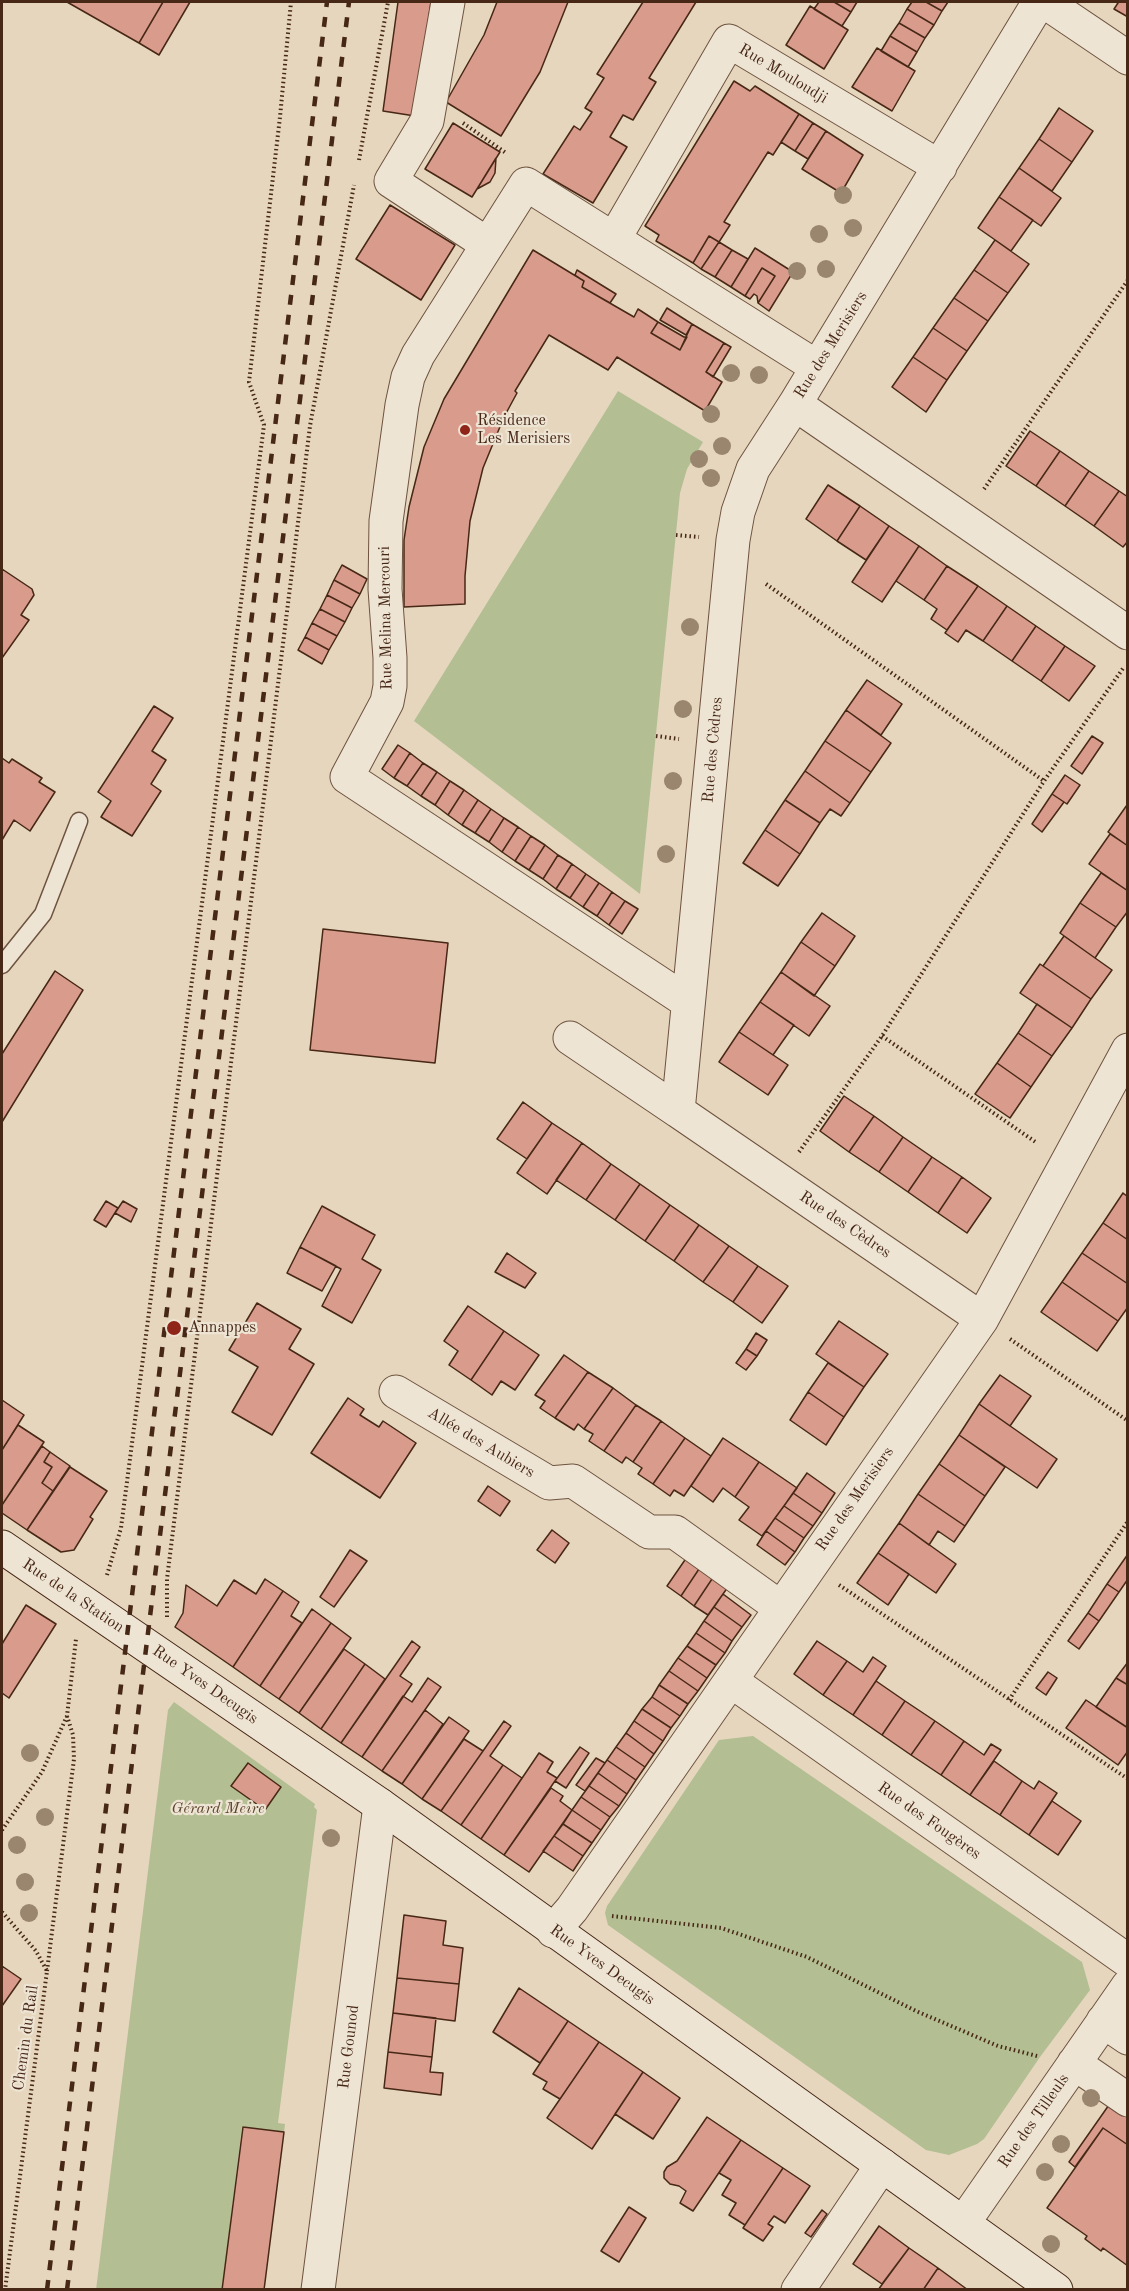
<!DOCTYPE html>
<meta charset="utf-8">
<style>
body{margin:0}
#map{position:relative;width:1129px;height:2291px;overflow:hidden;background:#e5d6bd;font-family:"Old Standard TT",serif}
canvas{display:block}
.frame{position:absolute;inset:0;border:3px solid #472715;pointer-events:none}
</style>
<div id="map">
<canvas width="1129" height="2291"></canvas>
<div class="frame"></div>
</div>
<script>
const ctx = document.querySelector('canvas').getContext('2d');
ctx.lineJoin = 'round';
function fill(path, color) { ctx.fillStyle = color; ctx.fill(path, 'evenodd'); }
const poly = rows => new Path2D(rows.map(r => 'M' + r).join(''));
function stroke(path, color, width, dash) { ctx.strokeStyle = color; ctx.lineWidth = width; ctx.lineCap = dash ? 'butt' : 'round'; ctx.setLineDash(dash || []); ctx.stroke(path); }
function write(font, color, halo, rows, align = 'center') {
  ctx.font = font + ' "Old Standard TT",serif'; ctx.lineWidth = 4.5; ctx.setLineDash([]); ctx.textBaseline = 'middle'; ctx.strokeStyle = halo; ctx.fillStyle = color; for (const [text, x, y, turn = 0] of rows) {
    ctx.save(); ctx.translate(x, y); ctx.rotate((+turn || 0) * Math.PI / 180); ctx.textAlign = isNaN(turn) ? turn : align; if (halo) ctx.strokeText(text, 0, 0); ctx.fillText(text, 0, 0); ctx.restore();
  }
}
fill(poly([
 [618,391,703,442,687,469,680,493,640,894,414,721],
 [174,1702,315,1804,314,1807,317,1810,278,2123,285,2124,284,2132,242,2127,222,2289,96,2290,168,1710],
 [753,1736,1082,1962,1090,1990,1040,2057,984,2139,977,2144,949,2155,926,2150,608,1925,605,1913,607,1906,719,1740]
]), '#b3be92');
const building = poly([
 [67,2,163,2,139,43,67,2],
 [163,2,190,2,159,55,139,43,163,2],
 [398,2,431,2,415,116,383,111,398,2],
 [497,2,568,2,540,72,501,136,446,102,484,35,497,2],
 [643,2,696,2,649,78,656,82,633,120,623,115,610,137,627,147,593,203,543,174,574,126,580,130,592,112,585,108,604,78,597,74,643,2],
 [819,2,834,2,851,12,842,26,814,9,819,2],
 [834,2,857,2,851,12,834,2],
 [912,2,926,2,942,11,934,25,907,9,912,2],
 [926,2,948,2,942,11,926,2],
 [1116,2,1128,2,1128,17,1114,9,1118,3,1116,2],
 [810,6,848,30,824,69,786,45,810,6],
 [907,9,934,25,925,38,899,23,907,9],
 [899,23,925,38,917,52,890,36,899,23],
 [890,36,917,52,908,67,881,51,890,36],
 [877,48,915,71,892,111,852,87,877,48],
 [734,81,750,91,755,86,799,114,773,155,768,152,724,222,730,225,719,242,709,236,693,263,656,241,659,235,645,226,734,81],
 [1059,108,1093,131,1072,162,1039,139,1059,108],
 [799,114,813,123,795,151,781,142,799,114],
 [453,123,500,152,472,197,425,169,453,123],
 [813,123,826,131,808,159,795,151,813,123],
 [826,131,863,155,841,193,802,169,826,131],
 [1039,139,1072,162,1052,191,1019,168,1039,139],
 [496,158,495,173,490,182,477,189,496,158],
 [1019,168,1061,198,1041,226,999,197,1019,168],
 [999,197,1033,220,1011,251,978,228,999,197],
 [390,205,455,245,421,300,356,259,390,205],
 [709,236,719,242,701,269,693,263,709,236],
 [995,240,1029,264,1008,293,974,270,995,240],
 [719,242,732,250,715,277,701,269,719,242],
 [755,248,793,272,769,311,758,303,775,276,762,268,745,296,731,287,755,248],
 [533,250,584,281,582,287,634,317,638,309,658,322,651,333,680,350,692,324,724,343,706,372,722,382,705,411,617,357,608,370,549,335,515,391,517,393,504,417,483,468,470,521,465,576,465,604,404,607,404,540,409,507,424,447,444,399,533,250],
 [732,250,748,259,731,287,715,277,732,250],
 [762,268,775,276,758,303,757,296,754,294,750,299,745,296,762,268],
 [577,270,616,294,610,303,582,287,584,281,575,275,577,270],
 [974,270,1008,293,988,321,954,298,974,270],
 [954,298,988,321,967,351,933,328,954,298],
 [667,308,692,324,686,335,660,320,667,308],
 [658,322,684,337,687,337,680,350,651,333,658,322],
 [933,328,967,351,947,380,913,357,933,328],
 [724,343,731,347,713,377,706,372,724,343],
 [913,357,947,380,926,412,892,387,913,357],
 [1030,431,1060,451,1036,486,1006,466,1030,431],
 [1060,451,1089,471,1065,506,1036,486,1060,451],
 [1089,471,1119,491,1094,526,1065,506,1089,471],
 [828,485,860,506,837,541,806,519,828,485],
 [1119,491,1128,497,1128,541,1123,547,1094,526,1119,491],
 [860,506,889,526,866,560,837,541,860,506],
 [889,526,919,546,882,602,852,582,889,526],
 [919,546,947,566,924,600,896,581,919,546],
 [342,565,367,579,360,594,334,580,342,565],
 [947,566,978,586,947,630,931,619,937,609,924,600,947,566],
 [2,569,32,589,34,595,21,615,29,620,2,658,2,569],
 [334,580,360,594,352,608,327,595,334,580],
 [978,586,1007,606,983,641,966,630,958,642,945,633,978,586],
 [327,595,352,608,345,622,320,609,327,595],
 [1007,606,1036,626,1012,661,983,641,1007,606],
 [320,609,345,622,337,636,312,623,320,609],
 [312,623,337,636,329,650,305,637,312,623],
 [1036,626,1065,646,1041,681,1012,661,1036,626],
 [305,637,329,650,322,664,298,650,305,637],
 [1065,646,1095,666,1069,701,1041,681,1065,646],
 [867,680,902,704,881,735,846,710,867,680],
 [154,706,173,718,152,751,166,760,151,784,161,791,132,836,101,817,111,801,98,792,154,706],
 [846,710,891,743,871,772,825,741,846,710],
 [1092,736,1103,743,1082,774,1071,766,1092,736],
 [825,741,871,772,850,803,805,771,825,741],
 [398,745,410,753,394,778,382,769,398,745],
 [410,753,423,763,407,786,394,778,410,753],
 [2,758,9,763,12,759,42,778,39,782,55,792,30,831,14,820,2,840,2,758],
 [423,763,437,772,421,796,407,786,423,763],
 [805,771,850,803,841,816,830,809,820,823,785,800,805,771],
 [437,772,450,781,435,805,421,796,437,772],
 [1065,775,1080,785,1067,804,1052,794,1065,775],
 [450,781,464,790,448,815,435,805,450,781],
 [464,790,478,800,462,825,448,815,464,790],
 [1052,794,1064,802,1042,832,1032,824,1052,794],
 [478,800,491,809,475,833,462,825,478,800],
 [785,800,820,823,800,854,765,830,785,800],
 [1127,805,1128,805,1128,846,1108,832,1127,805],
 [491,809,504,818,489,842,475,833,491,809],
 [504,818,518,827,502,852,489,842,504,818],
 [518,827,531,836,515,861,502,852,518,827],
 [765,830,800,854,778,886,743,863,765,830],
 [1110,834,1128,846,1128,891,1089,864,1110,834],
 [531,836,545,845,529,870,515,861,531,836],
 [545,845,558,855,543,879,529,870,545,845],
 [558,855,572,864,556,889,543,879,558,855],
 [572,864,586,874,570,898,556,889,572,864],
 [1101,873,1128,891,1128,911,1116,927,1080,903,1101,873],
 [586,874,599,883,583,907,570,898,586,874],
 [599,883,612,892,597,916,583,907,599,883],
 [612,892,625,901,609,925,597,916,612,892],
 [625,901,638,909,622,934,609,925,625,901],
 [1080,903,1116,927,1095,958,1060,933,1080,903],
 [822,913,855,936,835,966,801,942,822,913],
 [323,929,448,943,435,1063,310,1050,323,929],
 [1064,936,1112,970,1091,999,1043,966,1064,936],
 [801,942,835,966,814,996,781,972,801,942],
 [1040,964,1091,999,1072,1028,1020,993,1040,964],
 [55,971,83,990,2,1122,2,1054,55,971],
 [781,972,830,1006,809,1036,760,1002,781,972],
 [760,1002,794,1025,773,1055,739,1032,760,1002],
 [1037,1004,1072,1028,1052,1056,1018,1033,1037,1004],
 [739,1032,788,1065,768,1095,719,1062,739,1032],
 [1018,1033,1052,1056,1031,1087,997,1063,1018,1033],
 [997,1063,1031,1087,1010,1118,975,1094,997,1063],
 [844,1096,874,1116,849,1152,820,1131,844,1096],
 [523,1102,552,1123,527,1159,497,1139,523,1102],
 [874,1116,903,1137,879,1172,849,1152,874,1116],
 [552,1123,582,1143,547,1194,517,1173,552,1123],
 [903,1137,932,1157,908,1192,879,1172,903,1137],
 [582,1143,611,1164,586,1200,556,1180,582,1143],
 [932,1157,962,1177,938,1213,908,1192,932,1157],
 [611,1164,640,1184,615,1220,586,1200,611,1164],
 [962,1177,991,1198,967,1233,938,1213,962,1177],
 [640,1184,670,1205,645,1241,615,1220,640,1184],
 [1123,1193,1128,1197,1128,1240,1103,1223,1123,1193],
 [106,1201,118,1208,106,1227,94,1220,106,1201],
 [123,1201,137,1209,131,1222,115,1213,123,1201],
 [670,1205,699,1225,674,1261,645,1241,670,1205],
 [322,1206,375,1235,362,1259,381,1270,352,1323,322,1306,341,1269,300,1247,322,1206],
 [1103,1223,1128,1240,1128,1284,1082,1253,1103,1223],
 [699,1225,729,1246,703,1282,674,1261,699,1225],
 [729,1246,758,1266,733,1302,703,1282,729,1246],
 [300,1247,336,1266,322,1291,287,1273,300,1247],
 [507,1253,536,1273,525,1288,495,1272,507,1253],
 [1082,1253,1128,1284,1128,1307,1118,1321,1062,1282,1082,1253],
 [758,1266,788,1286,762,1323,733,1302,758,1266],
 [1062,1282,1118,1321,1097,1351,1041,1312,1062,1282],
 [257,1303,301,1329,289,1349,314,1364,272,1435,232,1412,258,1367,229,1350,257,1303],
 [468,1306,504,1331,471,1380,449,1365,458,1351,444,1341,468,1306],
 [839,1321,888,1354,864,1387,816,1354,839,1321],
 [504,1331,539,1355,515,1390,501,1381,492,1395,471,1380,504,1331],
 [756,1333,767,1340,757,1356,746,1349,756,1333],
 [746,1349,757,1356,746,1370,736,1363,746,1349],
 [564,1355,588,1372,555,1418,540,1408,545,1401,535,1395,564,1355],
 [828,1363,864,1387,844,1417,808,1392,828,1363],
 [588,1372,613,1388,584,1429,578,1424,574,1430,555,1418,588,1372],
 [1000,1375,1031,1396,1010,1426,979,1404,1000,1375],
 [613,1388,636,1405,604,1451,589,1441,593,1434,584,1429,613,1388],
 [808,1392,844,1417,826,1445,790,1420,808,1392],
 [348,1398,364,1409,360,1415,379,1427,383,1421,416,1443,380,1498,311,1453,348,1398],
 [2,1400,24,1415,2,1450,2,1400],
 [979,1404,1057,1459,1037,1488,959,1435,979,1404],
 [636,1405,661,1421,633,1462,626,1457,622,1463,604,1451,636,1405],
 [661,1421,685,1438,653,1484,638,1474,642,1468,633,1462,661,1421],
 [18,1425,44,1442,2,1505,2,1450,18,1425],
 [959,1435,1005,1467,985,1496,939,1464,959,1435],
 [685,1438,711,1456,684,1496,674,1490,670,1496,653,1484,685,1438],
 [723,1438,759,1462,735,1497,723,1488,713,1502,691,1486,723,1438],
 [42,1446,50,1452,44,1462,52,1467,42,1483,53,1491,27,1530,2,1513,2,1505,42,1446],
 [50,1452,70,1466,53,1491,42,1483,52,1467,44,1462,50,1452],
 [759,1462,797,1488,762,1536,739,1520,749,1507,735,1497,759,1462],
 [939,1464,985,1496,965,1526,918,1494,939,1464],
 [70,1467,107,1491,90,1517,93,1519,74,1550,61,1552,27,1530,70,1467],
 [807,1473,835,1493,822,1513,793,1493,807,1473],
 [488,1486,510,1501,500,1516,478,1501,488,1486],
 [793,1493,822,1513,813,1526,784,1506,793,1493],
 [918,1494,965,1526,954,1542,938,1531,929,1545,899,1523,918,1494],
 [784,1506,813,1526,804,1538,775,1518,784,1506],
 [775,1518,804,1538,795,1552,766,1531,775,1518],
 [899,1523,956,1564,936,1593,878,1553,899,1523],
 [552,1530,569,1543,555,1563,537,1550,552,1530],
 [766,1531,795,1552,785,1565,757,1545,766,1531],
 [350,1550,367,1561,334,1607,320,1597,350,1550],
 [878,1553,909,1574,888,1605,857,1583,878,1553],
 [1128,1554,1128,1579,1119,1592,1107,1584,1128,1554],
 [687,1557,701,1566,681,1596,667,1586,687,1557],
 [701,1566,714,1576,694,1606,681,1596,701,1566],
 [714,1576,728,1587,708,1615,694,1606,714,1576],
 [265,1579,283,1591,233,1667,175,1627,183,1613,186,1585,217,1606,234,1580,256,1594,265,1579],
 [1107,1584,1119,1592,1099,1621,1088,1613,1107,1584],
 [283,1591,299,1602,291,1616,302,1623,260,1686,233,1667,283,1591],
 [723,1594,751,1615,742,1627,714,1607,723,1594],
 [26,1605,56,1624,9,1698,2,1693,2,1644,26,1605],
 [714,1607,742,1627,732,1641,704,1621,714,1607],
 [312,1609,331,1623,279,1699,260,1686,312,1609],
 [1088,1613,1099,1621,1079,1649,1068,1641,1088,1613],
 [704,1621,732,1641,725,1653,696,1633,704,1621],
 [331,1623,351,1638,299,1713,279,1699,331,1623],
 [696,1633,725,1653,716,1665,687,1646,696,1633],
 [412,1641,420,1647,400,1676,412,1684,362,1757,341,1743,412,1641],
 [817,1641,847,1661,823,1695,794,1674,817,1641],
 [687,1646,716,1665,707,1678,678,1658,687,1646],
 [344,1649,365,1664,321,1729,299,1713,344,1649],
 [873,1657,886,1666,853,1715,823,1695,847,1661,863,1672,873,1657],
 [678,1658,707,1678,698,1691,669,1671,678,1658],
 [1128,1662,1128,1685,1116,1678,1128,1662],
 [365,1664,385,1679,341,1743,321,1729,365,1664],
 [669,1671,698,1691,688,1704,659,1685,669,1671],
 [1048,1672,1057,1678,1046,1695,1036,1688,1048,1672],
 [428,1678,441,1687,382,1771,362,1757,403,1696,412,1702,428,1678],
 [1116,1678,1128,1685,1128,1728,1096,1707,1116,1678],
 [876,1681,905,1701,882,1735,853,1715,876,1681],
 [659,1685,688,1704,680,1716,652,1697,659,1685],
 [652,1697,680,1716,671,1728,642,1709,652,1697],
 [1086,1700,1128,1728,1128,1751,1118,1765,1066,1728,1086,1700],
 [905,1701,935,1721,911,1755,882,1735,905,1701],
 [642,1709,671,1728,663,1741,634,1721,642,1709],
 [425,1710,443,1724,402,1784,382,1771,425,1710],
 [449,1717,469,1731,422,1799,402,1784,449,1717],
 [504,1721,511,1726,490,1756,503,1765,461,1825,441,1811,504,1721],
 [634,1721,663,1741,654,1754,626,1733,634,1721],
 [935,1721,964,1741,941,1775,911,1755,935,1721],
 [626,1733,654,1754,645,1767,616,1747,626,1733],
 [464,1739,483,1751,441,1811,422,1799,464,1739],
 [964,1741,984,1755,991,1744,1001,1750,970,1795,941,1775,964,1741],
 [580,1747,589,1753,566,1788,555,1781,580,1747],
 [616,1747,645,1767,636,1780,607,1760,616,1747],
 [539,1753,553,1762,547,1772,557,1778,504,1855,481,1839,539,1753],
 [596,1758,605,1763,585,1791,576,1785,596,1758],
 [607,1760,636,1780,627,1794,598,1773,607,1760],
 [994,1761,1022,1781,1000,1815,970,1795,994,1761],
 [248,1763,281,1787,265,1810,231,1786,248,1763],
 [503,1765,522,1778,481,1839,461,1825,503,1765],
 [598,1773,627,1794,619,1806,589,1786,598,1773],
 [1022,1781,1034,1789,1039,1781,1057,1793,1029,1835,1000,1815,1022,1781],
 [589,1786,619,1806,610,1817,581,1797,589,1786],
 [551,1788,563,1796,560,1801,572,1810,529,1872,504,1855,551,1788],
 [581,1797,610,1817,601,1830,572,1810,581,1797],
 [1052,1801,1081,1821,1058,1855,1029,1835,1052,1801],
 [572,1810,601,1830,592,1843,563,1824,572,1810],
 [563,1824,592,1843,583,1856,554,1836,563,1824],
 [554,1836,583,1856,573,1871,543,1851,554,1836],
 [404,1915,446,1921,443,1945,463,1948,459,1984,397,1978,404,1915],
 [2,1966,21,1979,2,2006,2,1966],
 [397,1978,459,1984,455,2021,393,2013,397,1978],
 [519,1988,568,2021,540,2063,493,2032,519,1988],
 [393,2013,436,2018,432,2057,388,2052,393,2013],
 [568,2021,599,2042,560,2099,543,2089,547,2082,533,2074,568,2021],
 [599,2042,643,2072,592,2149,547,2118,599,2042],
 [388,2052,432,2057,430,2072,443,2073,441,2095,384,2088,388,2052],
 [643,2072,680,2098,653,2139,615,2114,643,2072],
 [1111,2102,1128,2114,1128,2145,1103,2128,1075,2167,1069,2162,1111,2102],
 [707,2117,741,2140,693,2211,680,2203,686,2191,679,2186,670,2184,664,2178,664,2172,667,2167,677,2161,707,2117],
 [243,2127,284,2132,264,2290,222,2290,243,2127],
 [1103,2128,1128,2145,1128,2266,1103,2248,1101,2251,1085,2239,1087,2236,1047,2208,1103,2128],
 [741,2140,783,2168,745,2225,729,2215,736,2203,722,2195,731,2180,719,2173,741,2140],
 [783,2168,810,2186,785,2223,774,2216,768,2224,773,2227,763,2241,743,2228,783,2168],
 [629,2207,646,2218,619,2262,601,2251,629,2207],
 [822,2210,827,2214,811,2237,805,2233,822,2210],
 [879,2226,909,2248,882,2284,853,2264,879,2226],
 [909,2248,938,2268,923,2290,878,2290,909,2248],
 [938,2268,968,2290,923,2290,938,2268]
]);
fill(building, '#d89b8c');
stroke(building, '#472715', 1.5);
const lane = poly([
 [2,965,43,914,79,821]
]);
const street = poly([
 [448,2,427,121,391,181,487,244],
 [1039,2,795,404,1128,633],
 [1045,2,1128,58],
 [614,239,729,41,940,167],
 [795,404,753,469,738,512,733,540,678,1111,982,1319],
 [688,1002,347,777,387,702,390,686,390,658,385,589,386,521,402,405,408,377,418,355,526,184,817,367],
 [570,1038,678,1111],
 [396,1392,549,1483,573,1481,649,1532,675,1532,781,1608],
 [731,1681,1128,1961],
 [553,1931,572,1909,982,1319,1128,1050],
 [1103,2021,1128,2038],
 [1074,2063,1128,2100],
 [964,2222,1128,1986],
 [318,2290,380,1805],
 [798,2290,882,2165]
]);
const secondary = poly([
 [2,1547,380,1805,1056,2290]
]);
stroke(lane, '#6e533f', 19);
stroke(street, '#6e533f', 35);
stroke(secondary, '#472715', 35);
stroke(poly([
 [463,123,506,153],
 [359,160,388,2],
 [984,489,1128,280],
 [676,535,699,537],
 [766,584,1044,781],
 [656,736,679,739],
 [882,1036,1037,1143],
 [799,1152,882,1036,1044,781,1124,667],
 [1010,1339,1128,1421],
 [107,1575,121,1528,264,425,249,382,280,117,291,2],
 [839,1585,1128,1779],
 [167,1617,167,1579,310,426,354,185],
 [1009,1700,1128,1521],
 [2,1830,42,1772,67,1716,76,1639],
 [2,1912,36,1951,47,1971,5,2290],
 [612,1916,721,1928,807,1957,916,2011,998,2046,1037,2056],
 [47,1971,74,1759,73,1735,67,1716]
]), '#472715', 4, [1.5, 3]);
stroke(lane, '#eee4d4', 16);
stroke(street, '#eee4d4', 33);
stroke(secondary, '#eee4d4', 33);
stroke(poly([
 [47,2290,327,2],
 [67,2290,349,2]
]), '#472715', 4.5, [10, 10]);
ctx.fillStyle = '#9a866e';
for (const [x, y] of [
 [843,195],
 [853,228],
 [819,234],
 [826,269],
 [797,271],
 [731,373],
 [759,375],
 [711,414],
 [722,446],
 [699,459],
 [711,478],
 [690,627],
 [683,709],
 [673,781],
 [666,854],
 [30,1753],
 [45,1817],
 [331,1838],
 [17,1845],
 [25,1882],
 [29,1913],
 [1091,2098],
 [1061,2144],
 [1045,2172],
 [1051,2244]
]) { ctx.beginPath(); ctx.arc(x, y, 9, 0, 2 * Math.PI); ctx.fill(); }
for (const [x, y, r, color] of [
 [465,430,6,"#8f2418"],
 [174,1328,8,"#8f2418"]
]) { const dot = new Path2D(); dot.arc(x, y, r, 0, 2 * Math.PI); ctx.fillStyle = color; ctx.fill(dot); stroke(dot, '#eee4d4', 2); }
write('16px', '#472715', '#eee4d4', [
 ["Rue Mouloudji",783,74,31],
 ["Rue des Merisiers",831,345,-58],
 ["Rue Melina Mercouri",386,618,-91],
 ["Rue des Cèdres",713,750,-85],
 ["Rue des Cèdres",845,1225,34],
 ["Allée des Aubiers",481,1443,31],
 ["Rue des Merisiers",855,1499,-55],
 ["Rue de la Station",73,1596,34],
 ["Rue Yves Decugis",205,1685,35],
 ["Rue des Fougères",929,1821,35],
 ["Rue Yves Decugis",602,1965,36],
 ["Chemin du Rail",26,2038,-82],
 ["Rue Gounod",349,2047,-83],
 ["Rue des Tilleuls",1034,2121,-55]
]);
write('16px', '#472715', '#eee4d4', [
 ["Résidence",477,421],
 ["Les Merisiers",477,439],
 ["Annappes",188,1328]
], 'left');
write('italic 16px', '#5d452e', '#eee4d4', [
 ["Gérard Meire",218,1809]
]);
</script>
